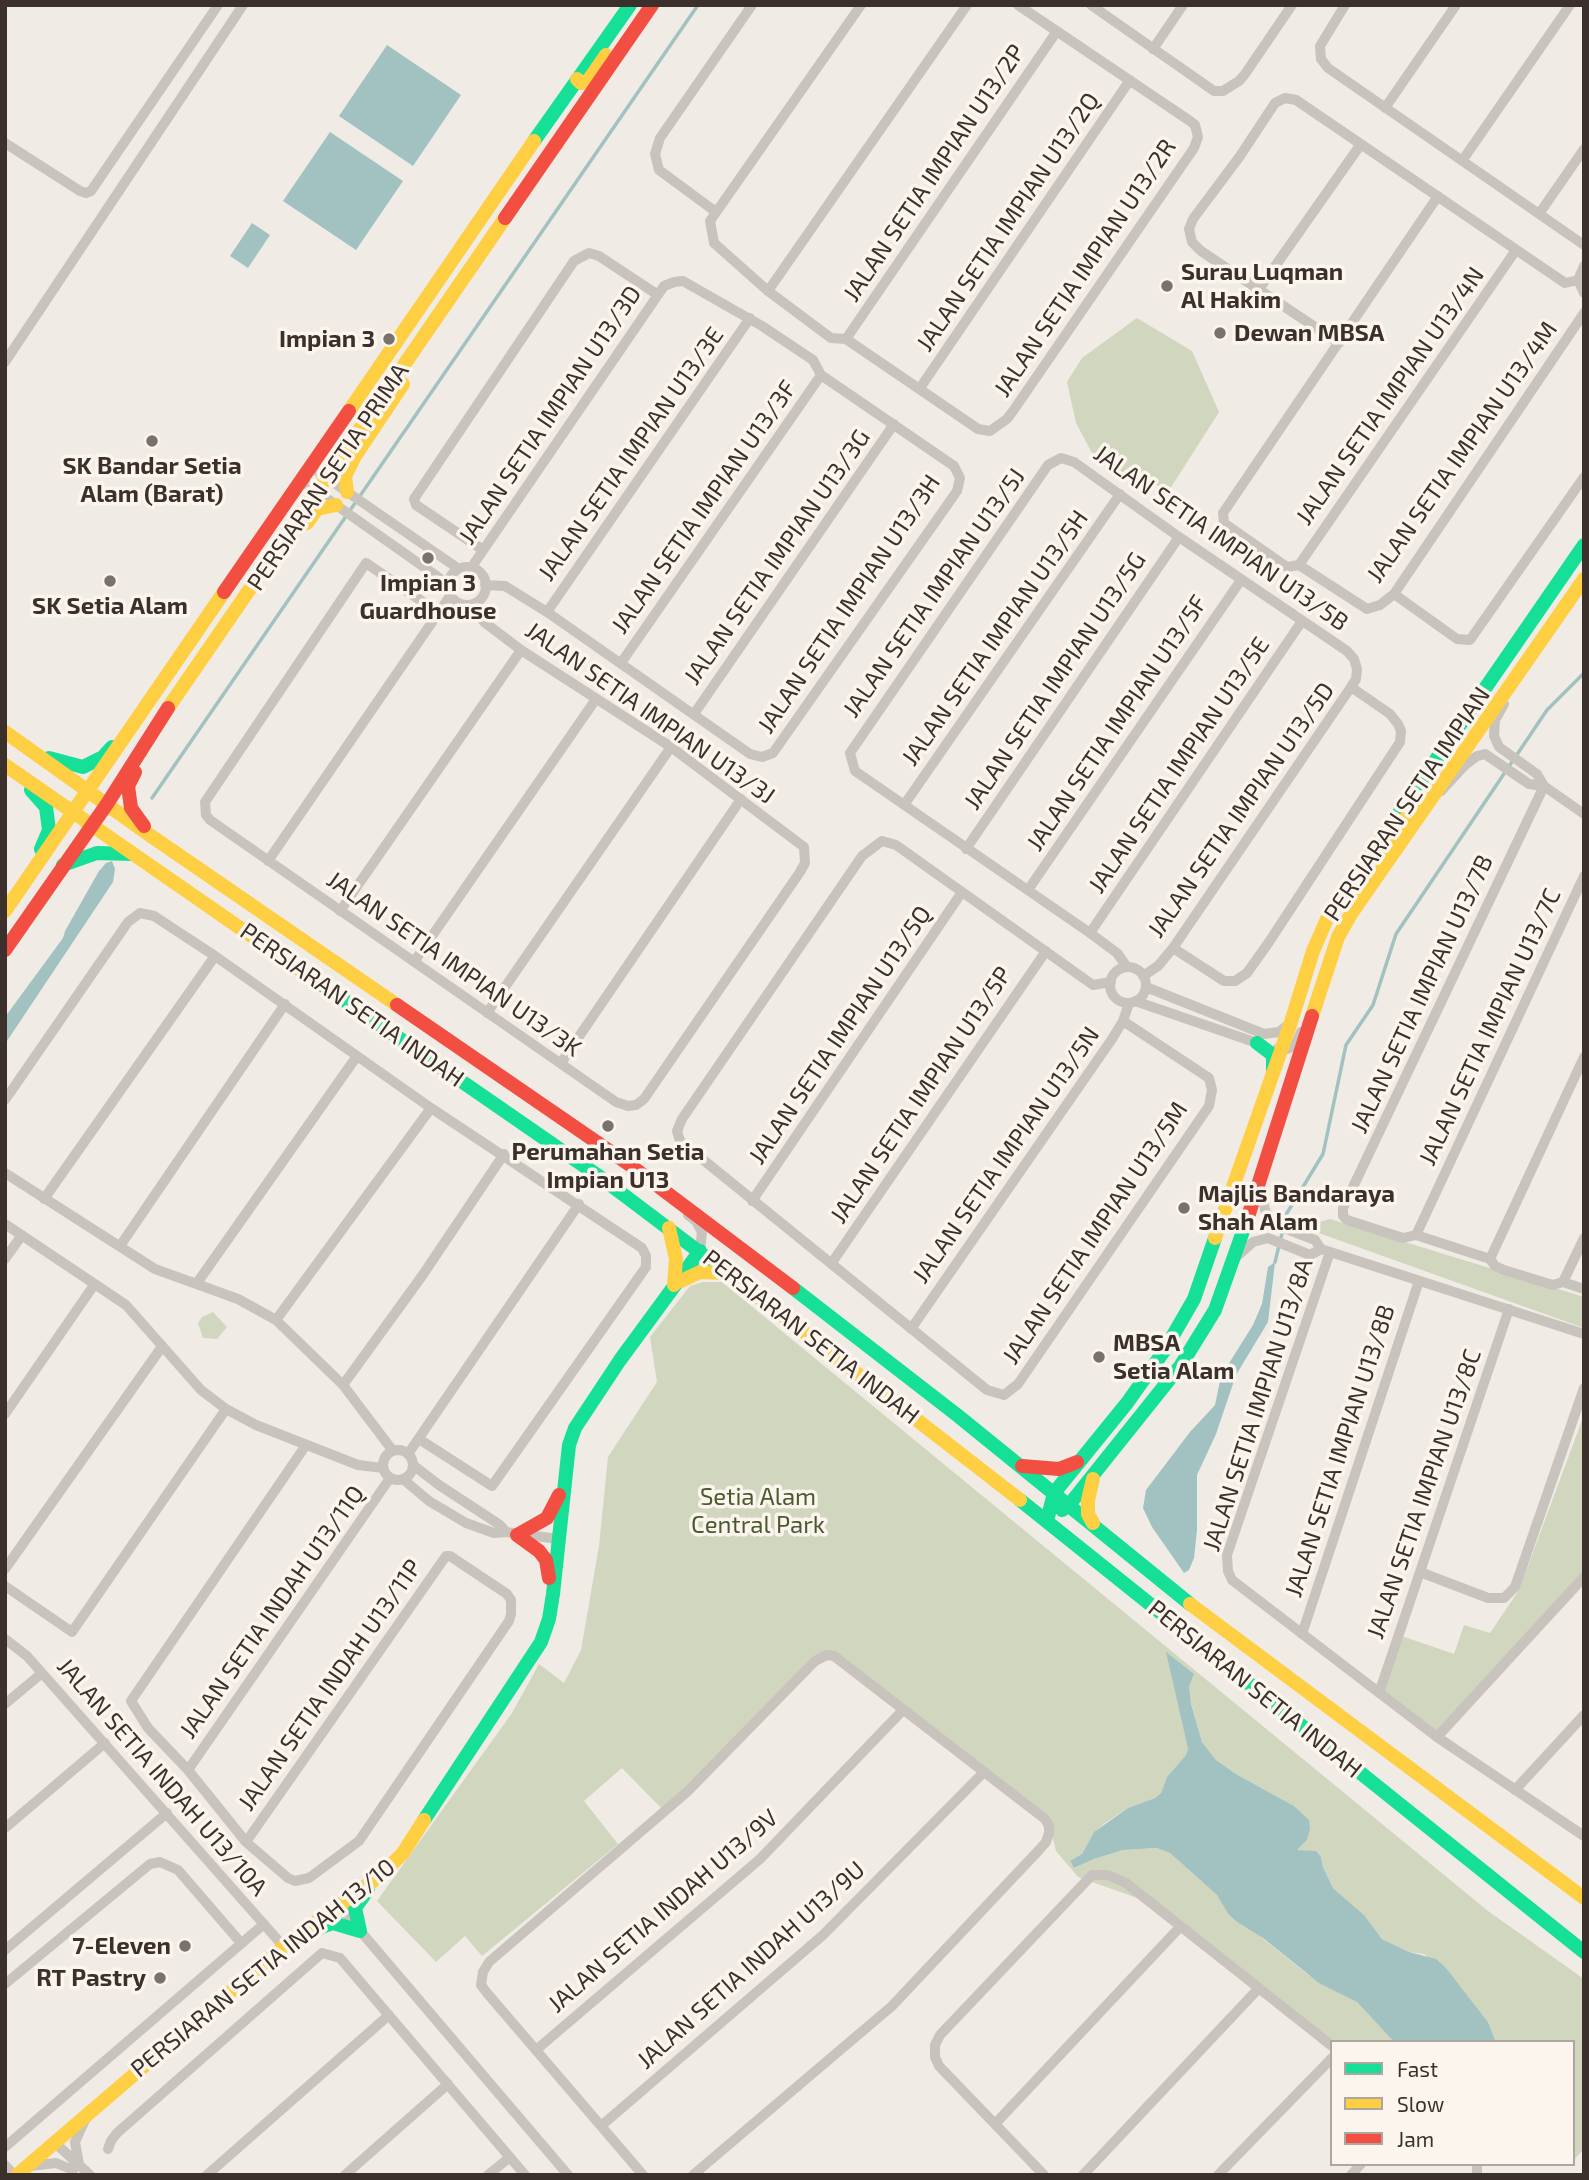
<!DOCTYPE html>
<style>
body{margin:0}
#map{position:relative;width:1589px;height:2180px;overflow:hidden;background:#f0ebe5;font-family:"Exo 2",sans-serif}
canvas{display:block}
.frame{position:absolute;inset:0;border:7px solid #3b302b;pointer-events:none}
.legend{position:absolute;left:1330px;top:2040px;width:245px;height:126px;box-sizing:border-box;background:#fbf5ee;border:2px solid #aea6a0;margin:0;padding:9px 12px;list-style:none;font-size:21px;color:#3b302b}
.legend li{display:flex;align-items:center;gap:14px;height:35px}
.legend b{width:35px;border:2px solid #aea6a0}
</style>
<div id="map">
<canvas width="1589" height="2180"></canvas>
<div class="frame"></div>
<ul class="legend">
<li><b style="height:9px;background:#16e098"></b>Fast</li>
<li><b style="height:9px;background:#ffcf43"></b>Slow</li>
<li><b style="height:9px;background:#f24e42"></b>Jam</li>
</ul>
</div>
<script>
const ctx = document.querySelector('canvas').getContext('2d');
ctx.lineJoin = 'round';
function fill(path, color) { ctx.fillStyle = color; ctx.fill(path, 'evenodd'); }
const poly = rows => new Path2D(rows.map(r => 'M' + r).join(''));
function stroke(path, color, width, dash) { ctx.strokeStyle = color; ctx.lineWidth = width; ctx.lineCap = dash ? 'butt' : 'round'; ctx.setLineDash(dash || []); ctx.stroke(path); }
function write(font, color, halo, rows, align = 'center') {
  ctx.font = font + ' "Exo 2",sans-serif'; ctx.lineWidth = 7; ctx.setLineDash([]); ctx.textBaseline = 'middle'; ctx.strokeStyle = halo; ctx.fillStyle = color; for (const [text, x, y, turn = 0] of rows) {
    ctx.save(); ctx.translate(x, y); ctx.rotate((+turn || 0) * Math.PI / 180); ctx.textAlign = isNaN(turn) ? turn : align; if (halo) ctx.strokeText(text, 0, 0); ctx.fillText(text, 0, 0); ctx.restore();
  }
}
fill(poly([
 [1137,318,1192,351,1219,412,1170,489,1123,477,1092,453,1076,423,1067,382,1082,358],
 [1330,1219,1584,1297,1584,1328,1302,1227],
 [703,1282,722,1282,1488,1911,1584,1979,1584,2149,1573,2161,1573,2042,1496,2042,1488,2022,1459,1985,1424,1954,1409,1952,1382,1939,1364,1915,1333,1888,1323,1867,1321,1857,1296,1851,1307,1840,1308,1820,1294,1806,1236,1774,1216,1760,1202,1742,1191,1704,1189,1686,1171,1673,1188,1749,1186,1755,1167,1777,1161,1793,1155,1798,1128,1808,1105,1823,1094,1832,1082,1854,1070,1862,1075,1868,1094,1859,1123,1850,1158,1848,1170,1853,1217,1895,1228,1914,1237,1922,1256,1933,1307,1974,1357,2002,1394,2042,1334,2042,1157,1905,1078,1877,1056,1851,1050,1826,824,1653,664,1811,622,1768,584,1801,618,1844,482,1956,465,1936,436,1962,377,1901,512,1713,539,1664,564,1683,581,1650,599,1546,608,1457,657,1382,650,1337,690,1286],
 [213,1312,227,1327,217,1339,203,1338,198,1323,202,1317],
 [1584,1415,1584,1577,1437,1737,1379,1693,1399,1635,1454,1654,1464,1625,1490,1633,1519,1590]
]), '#d1d6bf');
fill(poly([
 [387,45,461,95,413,166,339,116],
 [330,132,403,181,356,250,283,201],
 [252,223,270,235,248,268,230,256],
 [112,861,115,869,113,882,5,1044,5,1017,63,938,65,931,99,871,106,863],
 [1275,1262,1268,1322,1236,1375,1216,1434,1197,1475,1197,1530,1194,1558,1189,1570,1184,1573,1152,1527,1143,1508,1146,1490,1190,1432,1215,1405,1221,1376,1253,1325,1262,1304,1268,1267],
 [1166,1652,1194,1674,1189,1686,1191,1704,1202,1742,1216,1760,1236,1774,1294,1806,1309,1820,1310,1829,1307,1840,1297,1850,1316,1851,1321,1857,1323,1867,1333,1888,1364,1915,1382,1939,1409,1952,1436,1959,1446,1968,1488,2022,1496,2042,1394,2042,1357,2002,1319,1983,1263,1938,1237,1922,1228,1914,1217,1895,1170,1853,1157,1848,1123,1850,1094,1859,1074,1868,1070,1861,1082,1854,1094,1832,1128,1808,1155,1798,1161,1793,1167,1777,1186,1755,1188,1749]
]), '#a1c2c1');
stroke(poly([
 [152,798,698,5],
 [1275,1262,1287,1213,1323,1154,1346,1045,1373,1005,1396,934,1547,710,1584,673]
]), '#a1c2c1', 3.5);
stroke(poly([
 [861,5,710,221,714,243,768,291,831,338,846,339,978,429,990,431,1007,419,1013,411,1194,148,1198,137,1195,125,1190,121,1018,5],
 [1091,5,1214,91,1223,91,1239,81,1245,74,1292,5],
 [1345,5,1320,46,1321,59,1328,68,1584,245],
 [1153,49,1183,5],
 [1385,108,1456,5],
 [5,143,80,191,86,193,91,191,218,5],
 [1462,161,1570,5],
 [716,212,659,170,655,154,660,138,752,5],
 [1539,214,1584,149],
 [1584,266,1578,280,1584,293],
 [1259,289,1361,144],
 [768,291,967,5],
 [846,339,1057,31],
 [1339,343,1201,251,1192,242,1189,229,1193,219,1240,156,1275,103,1285,98,1296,100,1565,283,1578,280],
 [5,362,243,5],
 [920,388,1130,80],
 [311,467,459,569],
 [302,481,448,584],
 [483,550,416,505,414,499,574,261,589,253,599,256,658,295],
 [1299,565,1287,567,1224,523,1223,513,1438,196],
 [1299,565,1367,609,1380,605,1394,594,1584,313],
 [1299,565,1516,250],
 '448 586a19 19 0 1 1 38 0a19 19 0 1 1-38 0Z',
 [471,568,664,286,674,282,683,281,762,326,813,360,821,375,954,466,960,478,957,491,773,753,762,757,750,754,547,612,505,586,485,585],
 [1394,594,1457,639,1470,640,1584,477],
 [547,612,750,318],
 [439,613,366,563,205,802,206,815,210,820,616,1102,628,1106,636,1105,644,1099,800,872,805,863,804,847,671,747,521,650,484,622,471,605],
 [621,663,821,375],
 [1504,704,1495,720,1494,736,1499,747,1537,774,1544,786],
 [694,714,894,424],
 [1544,786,1343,1208,1343,1216,1347,1220,1403,1238,1416,1235,1490,1259,1495,1266,1504,1270,1553,1285,1563,1282,1584,1289],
 [1441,791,1465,765,1477,756,1485,754,1529,784,1544,786,1584,814],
 [904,805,1120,494],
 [966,849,1179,537],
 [268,861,450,596],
 [1028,890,1241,580],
 [340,911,521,650],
 [1090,933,1302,621],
 [1173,948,1224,981,1235,981,1247,973,1269,942,1400,742,1401,731,1398,724,1390,714,1351,687],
 [414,962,596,699],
 [1127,967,1117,953,1090,933,855,771,850,753,1048,465,1061,458,1074,462,1179,537,1347,651,1354,659,1357,669,1356,679,1351,687,1173,948,1158,966,1143,976],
 '1110 985a18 18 0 1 1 36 0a18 18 0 1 1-36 0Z',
 [1111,982,1093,985,896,845,882,841,862,856,682,1119,677,1131,680,1141,987,1390,1004,1395,1018,1384,1209,1106,1212,1090,1209,1078,1123,1021],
 [1146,987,1264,1034,1279,1032,1290,1023],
 [1135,1001,1263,1045],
 [487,1013,671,747],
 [1277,1049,1281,1051,1295,1046,1301,1032],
 [561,1063,741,799],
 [5,1100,128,922,140,913,154,916,215,956,431,1108,642,1248,646,1256,646,1267,492,1486,419,1439],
 [5,1173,155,1269,238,1299,276,1320,343,1385,393,1451],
 [1260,1188,1265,1210,1274,1224,1315,1240,1321,1249,1584,1334],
 [44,1199,215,956],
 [752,1201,962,892],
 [688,1215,696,1221,702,1232,700,1251],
 [5,1224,126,1305,201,1390,226,1409,256,1425,358,1465,383,1468],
 [1416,1235,1584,876],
 [120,1246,285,1004],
 [1330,1252,1227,1555,1228,1571,1232,1580,1437,1737,1584,1836],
 [1235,1258,1253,1242,1268,1238,1310,1255,1321,1249],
 [5,1259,22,1235],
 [1490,1259,1584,1057],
 [831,1264,1046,951],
 [1563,1282,1584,1238],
 [197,1283,357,1056],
 [276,1320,431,1108],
 [911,1329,1112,1039,1123,1021,1129,1003],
 [343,1385,422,1276,504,1154],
 [5,1414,94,1285],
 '383 1465a15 15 0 1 1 30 0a15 15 0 1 1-30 0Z',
 [408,1454,579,1204],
 [413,1465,439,1485,500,1525,506,1532],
 [403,1479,429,1501,466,1523,494,1533,506,1532,558,1539],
 [5,1569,161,1348],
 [1420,1572,1488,1598,1504,1598,1515,1587,1584,1388],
 [5,1586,72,1632,226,1409],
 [1302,1634,1419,1281],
 [5,1639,27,1656,284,1947],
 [1379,1693,1509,1309],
 [5,1704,42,1673],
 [1437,1737,1584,1577],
 [188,1770,390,1478],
 [1515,1790,1584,1715],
 [5,1828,105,1743],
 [246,1842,446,1556,450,1556,507,1594,511,1600,511,1614,509,1621,359,1841,309,1878,295,1881,288,1878,246,1842,188,1770,148,1728,131,1701,306,1445],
 [339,1906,568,2175],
 [5,1950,167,1813],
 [5,1984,150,1864,160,1862,178,1870,241,1943],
 [536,2050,760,1859,903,1710],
 [995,2124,1180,1927],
 [601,2126,823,1935,984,1772],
 [54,2142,90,2175],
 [5,2147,264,1924],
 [108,2149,111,2141,117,2133,322,1953,340,1958,525,2175],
 [79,2164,75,2142,85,2120],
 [1477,2164,1477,2175],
 [5,2165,14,2175],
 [30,2166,56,2163,73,2170],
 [207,2175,389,2015],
 [345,2175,448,2084],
 [488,2175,510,2157],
 [643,2175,487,1993,481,1985,483,1972,489,1962,687,1792,815,1661,827,1655,834,1656,1045,1819,1049,1826,1049,1833,1046,1842,1039,1850,892,2006,693,2175],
 [1044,2175,939,2066,935,2057,935,2045,940,2035,1092,1875,1108,1875,1126,1883,1332,2046],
 [1083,2175,1258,1989],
 [1218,2175,1332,2058],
 [1351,2175,1361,2164]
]), '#c9c3be', 10);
stroke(poly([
 [534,141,630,5],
 [49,758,83,767,103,757,112,747],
 [31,790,46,807,49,830,41,849],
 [1395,819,1584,545],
 [63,865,97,853,132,854],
 [315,980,600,1177,747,1288],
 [1257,1043,1273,1055,1273,1070],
 [793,1288,957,1415,1190,1604],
 [1020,1500,1584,1952],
 [1062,1510,1069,1505,1181,1365,1215,1310,1247,1220],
 [1047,1521,1054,1493,1127,1403,1164,1351,1194,1299,1215,1238],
 [424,1820,541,1642,549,1619,553,1594,569,1445,575,1428,620,1360,700,1251],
 [312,1930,333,1923,360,1931],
 [360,1931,355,1908,368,1890]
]), '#16e098', 14);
stroke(poly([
 [577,79,581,83,588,81,606,55],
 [349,411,534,141],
 [347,492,345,476,355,456,403,384],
 [307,523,317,509,336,505],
 [168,708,505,218],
 [5,732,151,836,397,1005],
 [5,765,315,980],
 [1380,854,1413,808],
 [5,911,224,592],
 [1312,1016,1338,937,1351,914,1584,579],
 [669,1228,676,1259,674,1285],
 [1215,1238,1291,1022,1313,951,1330,912,1395,819],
 [681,1281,700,1272,728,1273],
 [747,1288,1020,1500],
 [1093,1479,1088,1500,1088,1514,1093,1523],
 [1190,1604,1584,1898],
 [17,2175,291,1940,381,1875,403,1853,424,1820]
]), '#ffcf43', 14);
stroke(poly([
 [505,218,652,5],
 [224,592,349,411],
 [135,772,128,786,131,808,144,826],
 [5,950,107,804,168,708],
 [397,1005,630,1165,793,1288],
 [1247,1220,1312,1016],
 [1022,1466,1059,1469,1077,1462],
 [549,1578,546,1560,539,1551,517,1535,547,1518,559,1495]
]), '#f24e42', 14);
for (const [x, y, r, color] of [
 [1167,286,7,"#7a716c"],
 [1220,333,7,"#7a716c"],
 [389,339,7,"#7a716c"],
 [152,441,7,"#7a716c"],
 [428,558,7,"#7a716c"],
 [110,581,7,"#7a716c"],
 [608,1126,7,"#7a716c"],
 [1184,1208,7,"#7a716c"],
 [1099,1357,7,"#7a716c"],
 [185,1946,7,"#7a716c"],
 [160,1978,7,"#7a716c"]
]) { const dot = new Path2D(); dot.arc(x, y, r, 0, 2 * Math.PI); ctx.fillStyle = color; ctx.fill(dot); stroke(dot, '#fbf5ee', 2.5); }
write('24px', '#3b302b', '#fbf5ee', [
 ["JALAN SETIA IMPIAN U13/2P",934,173,-56],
 ["JALAN SETIA IMPIAN U13/2Q",1008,222,-56],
 ["JALAN SETIA IMPIAN U13/2R",1085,268,-56],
 ["JALAN SETIA IMPIAN U13/4N",1390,396,-55],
 ["JALAN SETIA IMPIAN U13/3D",550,415,-56],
 ["JALAN SETIA IMPIAN U13/4M",1462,452,-55],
 ["JALAN SETIA IMPIAN U13/3E",631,454,-55],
 ["PERSIARAN SETIA PRIMA",328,477,-56],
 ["JALAN SETIA IMPIAN U13/3F",704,507,-55],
 ["JALAN SETIA IMPIAN U13/5B",1221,538,35],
 ["JALAN SETIA IMPIAN U13/3G",777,557,-55],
 ["JALAN SETIA IMPIAN U13/5J",934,593,-55],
 ["JALAN SETIA IMPIAN U13/3H",849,604,-56],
 ["JALAN SETIA IMPIAN U13/5H",995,638,-55],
 ["JALAN SETIA IMPIAN U13/5G",1055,681,-56],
 ["JALAN SETIA IMPIAN U13/3J",650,713,35],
 ["JALAN SETIA IMPIAN U13/5F",1117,723,-56],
 ["JALAN SETIA IMPIAN U13/5E",1179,765,-56],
 ["PERSIARAN SETIA IMPIAN",1407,804,-56],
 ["JALAN SETIA IMPIAN U13/5D",1241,810,-55],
 ["JALAN SETIA IMPIAN U13/3K",454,964,35],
 ["JALAN SETIA IMPIAN U13/7B",1422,994,-65],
 ["PERSIARAN SETIA INDAH",352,1005,35],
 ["JALAN SETIA IMPIAN U13/7C",1490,1027,-65],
 ["JALAN SETIA IMPIAN U13/5Q",840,1035,-56],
 ["JALAN SETIA IMPIAN U13/5P",921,1095,-56],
 ["JALAN SETIA IMPIAN U13/5N",1006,1155,-55],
 ["JALAN SETIA IMPIAN U13/5M",1095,1233,-56],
 ["PERSIARAN SETIA INDAH",811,1337,38],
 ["JALAN SETIA IMPIAN U13/8A",1258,1405,-72],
 ["JALAN SETIA IMPIAN U13/8B",1340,1451,-72],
 ["JALAN SETIA IMPIAN U13/8C",1424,1494,-71],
 ["JALAN SETIA INDAH U13/11Q",272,1612,-55],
 ["JALAN SETIA INDAH U13/11P",330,1685,-55],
 ["PERSIARAN SETIA INDAH",1255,1689,39],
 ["JALAN SETIA INDAH U13/10A",162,1777,49],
 ["JALAN SETIA INDAH U13/9V",663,1911,-41],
 ["JALAN SETIA INDAH U13/9U",751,1965,-42],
 ["PERSIARAN SETIA INDAH 13/10",263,1968,-39]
]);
write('bold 24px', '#3b302b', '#fbf5ee', [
 ["Surau Luqman",1181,272],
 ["Al Hakim",1181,300],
 ["Dewan MBSA",1234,333],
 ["Impian 3",375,339,"right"],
 ["SK Bandar Setia",152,466,"center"],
 ["Alam (Barat)",152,494,"center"],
 ["Impian 3",428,583,"center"],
 ["Guardhouse",428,611,"center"],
 ["SK Setia Alam",110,606,"center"],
 ["Perumahan Setia",608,1152,"center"],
 ["Impian U13",608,1180,"center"],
 ["Majlis Bandaraya",1198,1194],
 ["Shah Alam",1198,1222],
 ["MBSA",1113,1343],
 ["Setia Alam",1113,1371],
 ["7-Eleven",171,1946,"right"],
 ["RT Pastry",146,1978,"right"]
], 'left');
write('24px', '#4a5a2e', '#fbf5ee', [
 ["Setia Alam",758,1497],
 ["Central Park",758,1525]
]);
</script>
